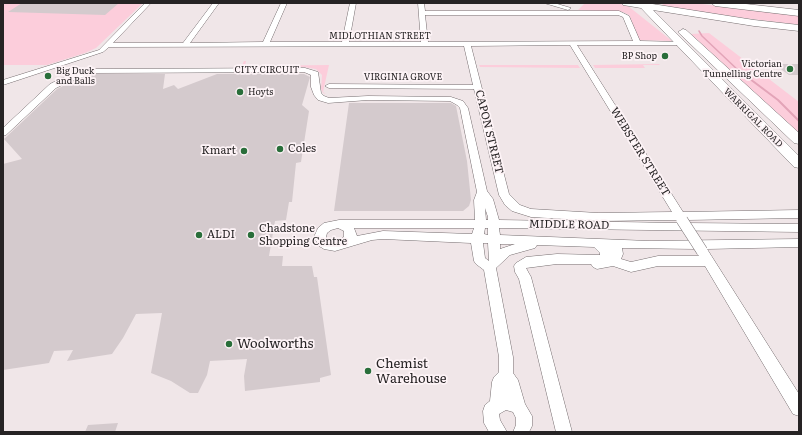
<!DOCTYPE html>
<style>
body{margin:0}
#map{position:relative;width:802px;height:435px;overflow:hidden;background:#f0e6e8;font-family:Literata,serif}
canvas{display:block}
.frame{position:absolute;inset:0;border:4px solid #262324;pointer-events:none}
</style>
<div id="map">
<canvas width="802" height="435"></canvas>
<div class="frame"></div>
</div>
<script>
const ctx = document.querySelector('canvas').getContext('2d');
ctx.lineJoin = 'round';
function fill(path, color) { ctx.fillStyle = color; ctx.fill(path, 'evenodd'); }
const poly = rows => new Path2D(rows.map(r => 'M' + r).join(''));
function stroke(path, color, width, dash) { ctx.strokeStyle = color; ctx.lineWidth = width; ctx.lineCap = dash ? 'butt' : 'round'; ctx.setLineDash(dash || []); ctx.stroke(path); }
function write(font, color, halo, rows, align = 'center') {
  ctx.font = font + ' Literata,serif'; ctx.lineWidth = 3.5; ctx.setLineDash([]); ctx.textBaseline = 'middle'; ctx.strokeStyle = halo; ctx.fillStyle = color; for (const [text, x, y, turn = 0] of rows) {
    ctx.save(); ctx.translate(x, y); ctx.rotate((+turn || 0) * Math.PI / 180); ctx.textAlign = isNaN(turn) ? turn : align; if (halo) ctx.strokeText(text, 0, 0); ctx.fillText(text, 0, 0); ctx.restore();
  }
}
fill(poly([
 [3,3,143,3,96,48,85,53,47,65,3,65],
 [585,3,617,3,628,6,672,41,639,40,629,15,623,12,578,10],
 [661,3,694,3,799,16,799,25,666,8],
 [709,33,799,102,799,134,691,34],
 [244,61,246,61,245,66,329,65,323,92,326,94,323,93,321,89,322,75,316,69,303,67,241,67],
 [659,64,660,65,643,65,645,68,595,68,593,65],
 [479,65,578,65,580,68,480,67]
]), '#fccddb');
stroke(poly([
 [699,31,702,36,739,71]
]), '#e3a4b8', 1.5);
stroke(poly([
 [738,70,778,100,799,121]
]), '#e3a4b8', 2);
fill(poly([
 [22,3,119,3,105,15,8,12],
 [774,64,799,64,799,75,789,75],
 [95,74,165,74,163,89,174,85,178,89,217,74,304,74,310,77,302,105,309,111,301,162,296,163,292,202,289,202,286,220,275,221,269,256,283,256,282,266,312,266,314,277,317,277,331,375,320,378,320,382,245,391,244,376,247,359,210,361,207,375,198,393,190,393,171,381,151,373,162,313,136,314,123,338,112,354,67,361,73,350,54,351,49,363,3,370,3,164,22,159,4,139,57,89,69,83],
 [349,103,451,103,456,106,467,161,471,200,469,206,463,211,334,211],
 [118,423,115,432,85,432,88,425]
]), '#d4cacd');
const minor = poly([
 [145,3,151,3,113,43,183,43,213,3,219,3,190,43,263,42,281,3,287,3,270,42,342,42,350,3,356,3,349,42,421,42,418,3,424,3,425,11,619,11,629,16,640,41,682,42,683,43,680,45,577,45,683,212,799,210,799,218,687,220,685,223,799,224,799,232,499,228,500,235,649,241,799,239,799,247,707,249,799,394,799,416,793,414,705,266,658,266,631,272,613,266,597,269,593,267,591,264,557,264,526,268,531,277,572,432,556,432,519,279,515,272,514,266,516,263,526,257,557,254,600,255,600,253,594,247,537,245,535,248,510,255,496,268,513,357,513,373,518,380,525,404,532,416,532,426,529,432,513,432,516,425,516,418,513,412,506,410,499,414,500,420,507,432,489,432,484,423,483,411,485,405,490,401,492,382,494,377,499,372,499,357,484,270,476,264,474,261,471,243,383,239,372,240,335,251,324,249,319,246,314,237,318,228,324,223,339,220,475,220,474,200,477,192,460,108,457,105,450,101,368,100,328,103,318,100,314,95,311,87,311,75,304,72,95,73,68,82,56,88,6,135,3,136,3,128,50,84,62,78,94,69,305,68,318,72,321,93,324,96,329,98,368,96,451,97,463,101,468,108,487,191,493,199,499,220,679,223,676,220,598,221,531,217,512,211,505,205,499,195,474,89,329,88,325,86,329,84,473,85,464,46,109,47,103,52,3,85,3,80,99,50,145,3],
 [425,15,618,15,623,17,633,41,428,42,425,15],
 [570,45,672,212,598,213,531,209,520,205,509,194,471,46,570,45],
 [485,208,488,217,488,220,486,220,485,208],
 [338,228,344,231,344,237,335,243,327,240,326,237,327,233,331,230,338,228],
 [354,228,474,228,472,234,383,231,357,236,354,228],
 [485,228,488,228,488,235,484,234,485,228],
 [483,243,488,243,489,261,485,258,483,243],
 [500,244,515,244,500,249,500,244],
 [622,248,697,249,696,251,699,256,658,256,631,262,621,259,623,254,622,248],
 [544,3,554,3,571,8,568,10,544,3]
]);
const highway = poly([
 [622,3,646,3,754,20,799,25,799,31,754,26,653,10,799,156,799,168,794,167,641,8,623,5,622,3],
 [711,3,737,3,799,10,799,16,715,6,711,3],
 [683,29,686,30,799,133,799,144,794,143,680,34,678,32,683,29]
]);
stroke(minor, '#756d6f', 1);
stroke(highway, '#756d6f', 1);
fill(minor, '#fff');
fill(highway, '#fff');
const minorBridge = poly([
 [682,220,702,251]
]);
stroke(minorBridge, '#756d6f', 12, []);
stroke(minorBridge, '#fff', 11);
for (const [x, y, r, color] of [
 [665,56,4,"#296e3a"],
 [790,69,4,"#296e3a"],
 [48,76,4,"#296e3a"],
 [240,92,4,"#296e3a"],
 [280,149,4,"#296e3a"],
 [244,151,4,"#296e3a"],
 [199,235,4,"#296e3a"],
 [251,235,4,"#296e3a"],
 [229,344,4,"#296e3a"],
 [368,371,4,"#296e3a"]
]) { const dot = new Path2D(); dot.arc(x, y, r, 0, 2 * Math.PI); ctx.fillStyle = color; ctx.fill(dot); stroke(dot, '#fdf3f6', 1.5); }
write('9px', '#262324', '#fdf3f6', [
 ["MIDLOTHIAN STREET",380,36],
 ["CITY CIRCUIT",267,70],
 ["VIRGINIA GROVE",403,77],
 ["WARRIGAL ROAD",753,118,45]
]);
write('9px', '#262324', '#fdf3f6', [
 ["BP Shop",657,56],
 ["Victorian",782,64],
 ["Tunnelling Centre",782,74],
 ["Big Duck",56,71,"left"],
 ["and Balls",56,81,"left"],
 ["Hoyts",248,92,"left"]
], 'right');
write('11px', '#262324', '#fdf3f6', [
 ["CAPON STREET",489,132,76],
 ["WEBSTER STREET",640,152,58],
 ["MIDDLE ROAD",569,225,1]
]);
write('11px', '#262324', '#fdf3f6', [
 ["Coles",288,149],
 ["Kmart",236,151,"right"],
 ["Chadstone",259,229],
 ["Shopping Centre",259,242],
 ["ALDI",207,235]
], 'left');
write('13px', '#262324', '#fdf3f6', [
 ["Woolworths",237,344],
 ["Chemist",376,364],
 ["Warehouse",376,379]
], 'left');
</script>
